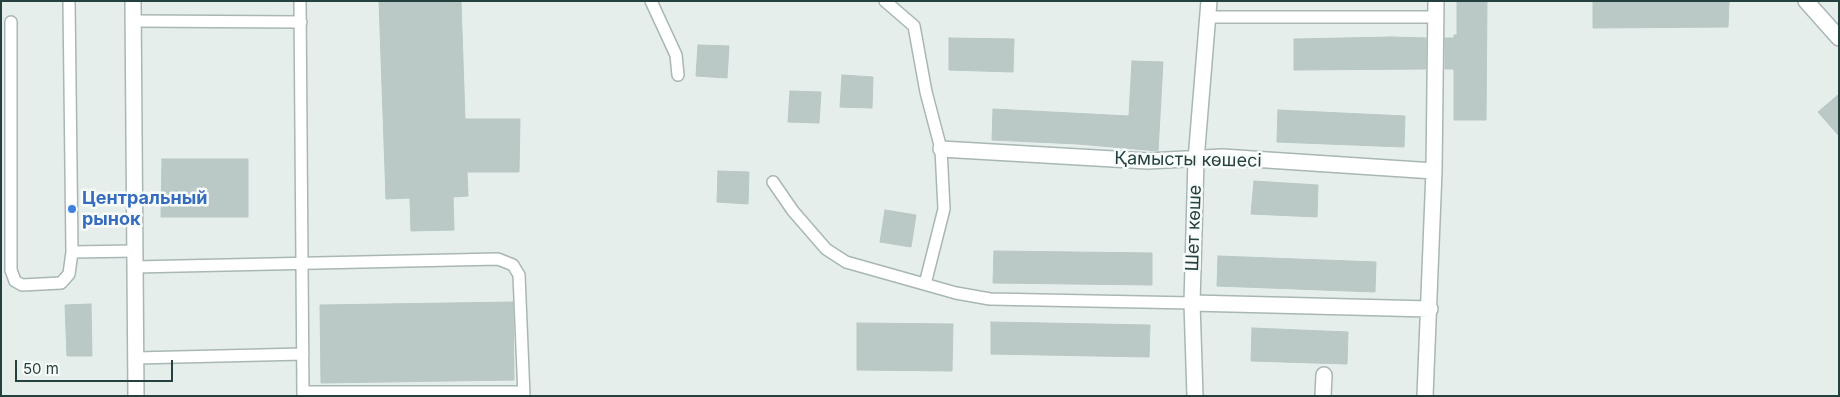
<!DOCTYPE html>
<meta charset="utf-8">
<style>
body{margin:0}
#map{position:relative;width:1840px;height:397px;overflow:hidden;background:#e6eeec;font-family:Inter,sans-serif}
canvas{display:block}
.frame{position:absolute;inset:0;border:2px solid #25413f;pointer-events:none}
.scale{position:absolute;left:15px;top:360px;width:158px;height:22px;box-sizing:border-box;border:2px solid #25413f;border-top:0;padding-left:6px;font-size:15px;line-height:18px;white-space:nowrap;color:#25413f;-webkit-text-stroke:4px #f7fbf9;paint-order:stroke}
</style>
<div id="map">
<canvas width="1840" height="397"></canvas>
<div class="frame"></div>
<div class="scale">50 m</div>
</div>
<script>
const ctx = document.querySelector('canvas').getContext('2d');
ctx.lineJoin = 'round';
function fill(path, color) { ctx.fillStyle = color; ctx.fill(path, 'evenodd'); }
const poly = rows => new Path2D(rows.map(r => 'M' + r).join(''));
function stroke(path, color, width, dash) { ctx.strokeStyle = color; ctx.lineWidth = width; ctx.lineCap = dash ? 'butt' : 'round'; ctx.setLineDash(dash || []); ctx.stroke(path); }
function write(font, color, halo, rows, align = 'center') {
  ctx.font = font + ' Inter,sans-serif'; ctx.lineWidth = 5; ctx.setLineDash([]); ctx.textBaseline = 'middle'; ctx.strokeStyle = halo; ctx.fillStyle = color; for (const [text, x, y, turn = 0] of rows) {
    ctx.save(); ctx.translate(x, y); ctx.rotate((+turn || 0) * Math.PI / 180); ctx.textAlign = isNaN(turn) ? turn : align; if (halo) ctx.strokeText(text, 0, 0); ctx.fillText(text, 0, 0); ctx.restore();
  }
}
const building = poly([
 [379,1,461,1,465,119,520,119,519,172,467,172,468,196,453,197,454,230,411,231,410,198,386,199,379,1],
 [1457,1,1487,1,1486,120,1454,120,1454,69,1445,69,1445,38,1454,38,1454,35,1457,35,1457,1],
 [1593,1,1729,1,1728,27,1593,28,1593,1],
 [1392,37,1426,38,1426,69,1294,70,1294,39,1392,37],
 [949,38,1014,39,1013,72,949,70,949,38],
 [698,45,729,46,727,78,696,76,698,45],
 [1132,61,1163,62,1158,151,1078,144,992,140,993,109,1129,116,1132,61],
 [842,75,873,77,872,108,840,107,842,75],
 [790,91,821,92,819,123,788,122,790,91],
 [1839,94,1839,136,1818,112,1839,94],
 [1278,110,1405,116,1404,147,1277,142,1278,110],
 [162,159,248,159,248,217,161,217,162,159],
 [718,171,749,172,748,204,717,202,718,171],
 [1254,181,1318,185,1317,217,1251,214,1254,181],
 [885,210,916,215,911,247,880,242,885,210],
 [994,251,1152,253,1152,285,993,283,994,251],
 [1218,256,1376,262,1375,292,1217,286,1218,256],
 [513,302,514,380,321,383,320,305,513,302],
 [91,304,92,356,67,356,65,305,91,304],
 [991,322,1150,325,1149,357,991,354,991,322],
 [857,323,953,324,952,371,857,370,857,323],
 [1252,328,1348,332,1347,364,1251,361,1252,328]
]);
fill(building, '#bbc9c6');
stroke(building, '#b8c8c5', 1);
const service = poly([
 [300,1,303,396],
 [651,1,676,55,678,75],
 [885,1,914,26,926,92,941,149,944,209,925,284],
 [1207,17,1436,17],
 [133,21,301,22],
 [11,22,11,270,15,281,22,285,61,283,69,274,72,252,69,1],
 [773,182,793,211,826,249,846,262,956,293,990,299,1192,303],
 [72,252,135,251],
 [135,267,498,259,513,265,519,275,524,396],
 [136,358,303,354],
 [303,392,524,392]
]);
const minor = poly([
 [133,1,136,396],
 [1806,1,1839,38],
 [941,149,1148,161,1222,157,1434,171],
 [1192,303,1430,309],
 [1195,396,1192,303,1196,160,1209,1],
 [1323,396,1324,375],
 [1425,396,1434,171,1436,1]
]);
stroke(service, '#a8b7b5', 14);
stroke(minor, '#a8b7b5', 18);
stroke(service, '#fff', 11);
stroke(minor, '#fff', 15);
for (const [x, y, r, color] of [
 [72,209,5,"#3f7fe0"]
]) { const dot = new Path2D(); dot.arc(x, y, r, 0, 2 * Math.PI); ctx.fillStyle = color; ctx.fill(dot); stroke(dot, '#f7fbf9', 2); }
write('18px', '#25413f', '#f7fbf9', [
 ["Қамысты көшесі",1188,160,1],
 ["Шет көше",1194,228,-88]
]);
write('bold 18px', '#366cbe', '#f7fbf9', [
 ["Центральный",82,199],
 ["рынок",82,220]
], 'left');
</script>
